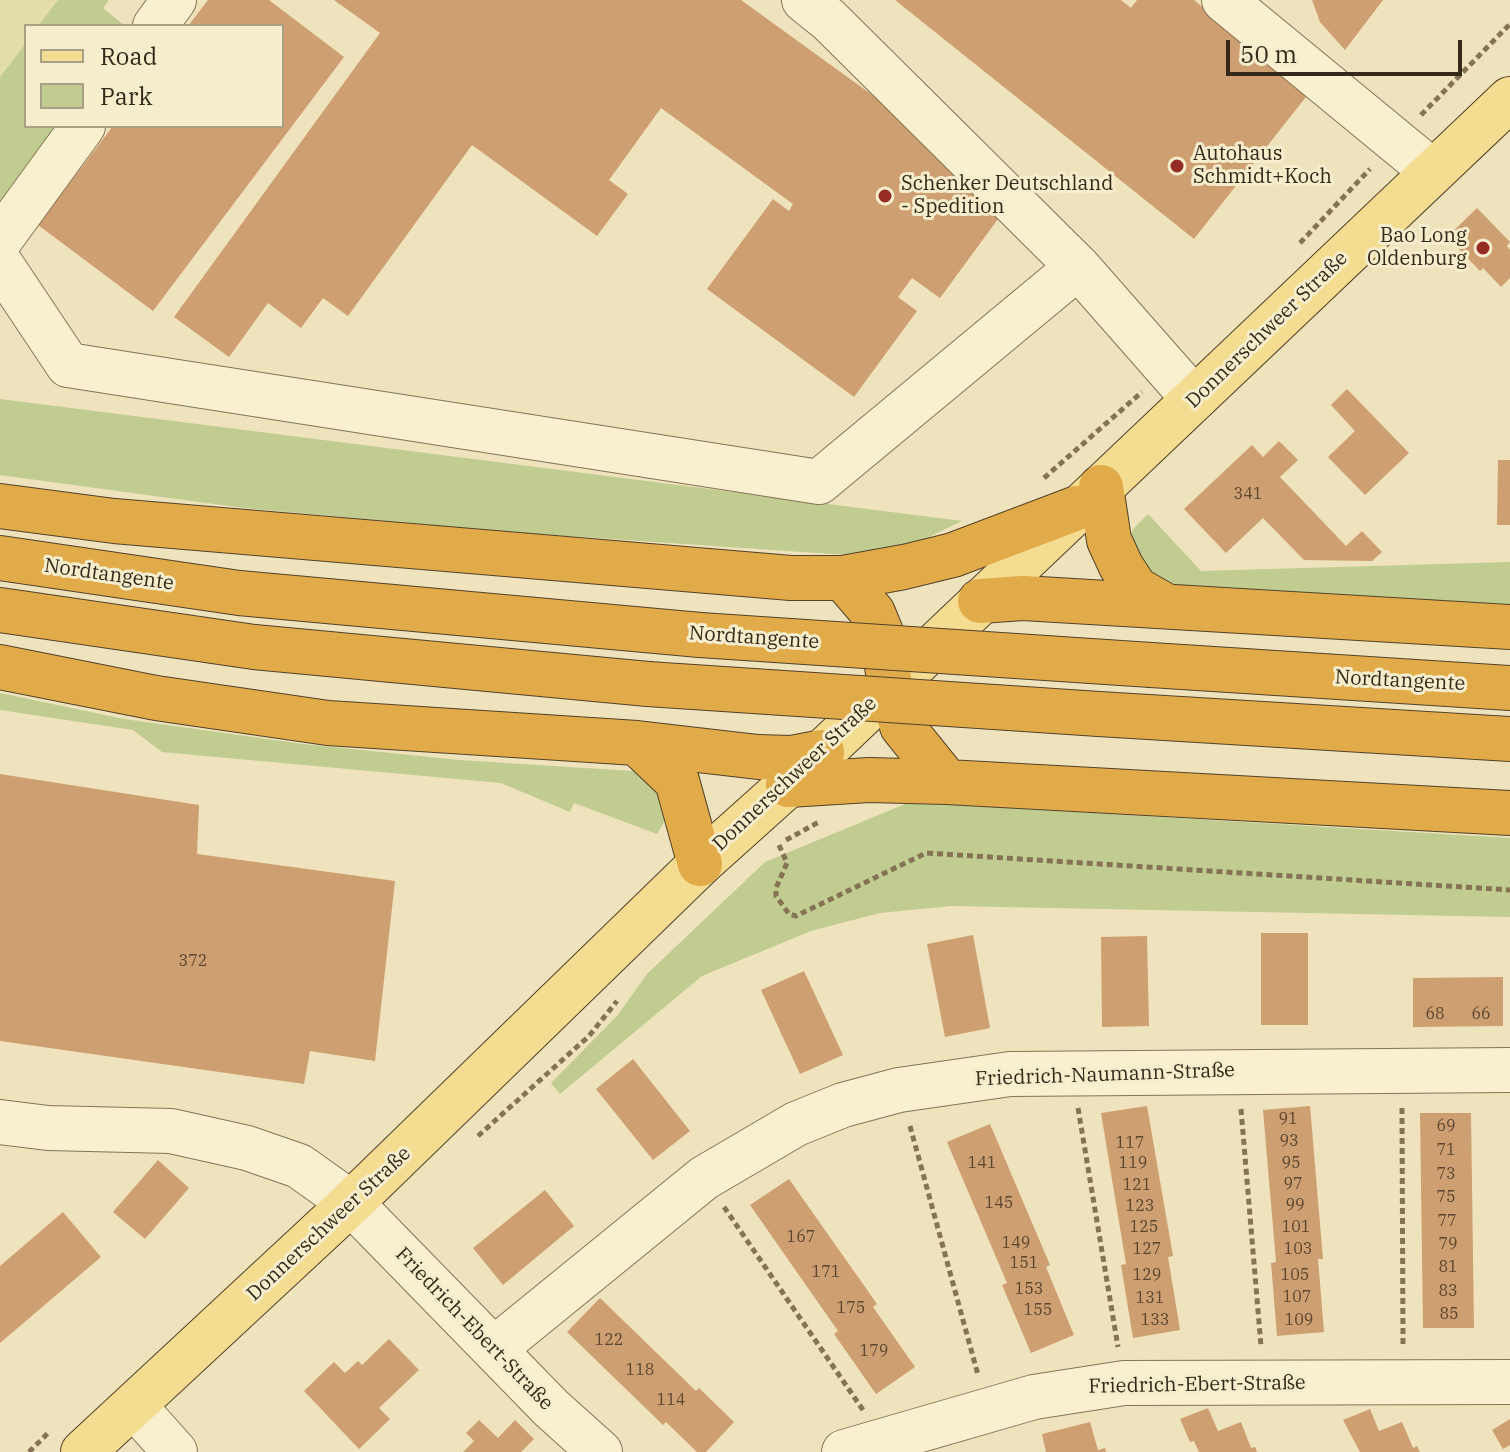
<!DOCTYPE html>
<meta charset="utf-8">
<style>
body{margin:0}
#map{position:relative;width:1510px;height:1452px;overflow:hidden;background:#eee3bc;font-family:"IBM Plex Serif",serif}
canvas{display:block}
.legend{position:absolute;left:24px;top:24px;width:260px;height:104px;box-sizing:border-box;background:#f6edcc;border:2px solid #a99f85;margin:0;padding:10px 14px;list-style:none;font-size:24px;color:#35291b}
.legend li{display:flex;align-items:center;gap:16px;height:40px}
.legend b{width:40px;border:2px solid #a99f85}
.scale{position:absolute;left:1226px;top:40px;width:236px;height:36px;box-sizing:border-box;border:4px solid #35291b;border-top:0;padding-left:10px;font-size:24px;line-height:28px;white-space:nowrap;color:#35291b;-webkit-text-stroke:6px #f6edcc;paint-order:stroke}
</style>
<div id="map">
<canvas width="1510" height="1452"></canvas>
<ul class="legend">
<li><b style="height:10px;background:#f4dd91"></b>Road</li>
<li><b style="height:22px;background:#c0cc90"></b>Park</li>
</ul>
<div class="scale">50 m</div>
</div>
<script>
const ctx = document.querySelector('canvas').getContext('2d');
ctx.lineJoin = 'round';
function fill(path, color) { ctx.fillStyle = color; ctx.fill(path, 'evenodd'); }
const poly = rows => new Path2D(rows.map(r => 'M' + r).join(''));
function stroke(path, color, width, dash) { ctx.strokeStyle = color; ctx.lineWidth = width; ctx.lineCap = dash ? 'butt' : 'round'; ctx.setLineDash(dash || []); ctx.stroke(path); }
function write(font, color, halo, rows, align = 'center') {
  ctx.font = font + ' "IBM Plex Serif",serif'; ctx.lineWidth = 6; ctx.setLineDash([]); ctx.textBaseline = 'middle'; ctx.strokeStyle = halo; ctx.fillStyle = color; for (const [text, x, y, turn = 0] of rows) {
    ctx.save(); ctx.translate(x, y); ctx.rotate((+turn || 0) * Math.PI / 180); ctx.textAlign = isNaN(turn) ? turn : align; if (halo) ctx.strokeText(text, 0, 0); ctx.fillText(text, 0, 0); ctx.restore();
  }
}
fill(poly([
 [0,0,58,0,38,26,26,26,26,43,0,77]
]), '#e4dfa9');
fill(poly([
 [58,0,109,0,103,8,125,26,38,26],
 [26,43,26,126,56,126,0,203,0,77],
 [0,399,962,521,910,546,862,556,522,533,243,508,0,475],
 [1148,514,1201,571,1510,562,1510,605,1178,591,1141,573,1128,543,1133,529],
 [0,693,124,719,303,744,459,760,632,771,653,780,670,812,657,834,574,803,570,812,501,783,162,752,133,730,0,710],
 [910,802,1510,838,1510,917,951,906,880,913,811,931,702,976,560,1094,551,1083,617,1016,647,974,765,862]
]), '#c0cc90');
fill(poly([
 [208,0,269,0,344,57,153,311,38,225,113,126,282,126,282,26,188,26],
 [334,0,741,0,958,157,1001,215,940,298,912,278,898,297,917,311,854,397,707,289,773,199,789,211,793,204,661,108,609,180,628,194,597,236,472,145,348,316,323,298,301,328,268,303,229,357,174,317,380,33],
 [895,0,1121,0,1131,8,1137,0,1194,0,1309,93,1194,239],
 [1312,0,1383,0,1345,50,1320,22],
 [1477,208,1510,242,1507,246,1510,250,1510,278,1501,287,1483,268,1480,271,1447,237],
 [1347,389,1409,453,1365,495,1328,457,1355,431,1331,405],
 [1279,441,1298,460,1280,477,1346,546,1362,531,1382,552,1372,561,1304,560,1263,518,1226,553,1184,509,1252,445,1263,457],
 [1498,460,1510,460,1510,525,1497,525],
 [0,774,199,805,197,854,395,881,375,1061,310,1051,304,1084,0,1041],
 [1261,933,1308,933,1308,1025,1261,1025],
 [973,935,990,1028,945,1037,927,944],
 [1147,936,1149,1026,1102,1027,1101,937],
 [804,971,843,1055,800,1074,761,990],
 [1503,977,1503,1026,1413,1027,1413,978],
 [633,1059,690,1131,653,1160,596,1089],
 [1147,1106,1173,1256,1168,1257,1180,1330,1133,1338,1121,1265,1126,1264,1101,1113],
 [1310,1106,1323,1259,1318,1259,1324,1332,1277,1336,1271,1263,1276,1262,1263,1110],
 [1420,1113,1471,1113,1474,1328,1423,1328],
 [990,1124,1050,1265,1046,1267,1074,1335,1031,1353,1002,1285,1007,1283,947,1142],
 [158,1160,189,1188,145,1239,113,1212],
 [789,1179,877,1304,873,1307,915,1367,876,1394,834,1334,838,1331,750,1205],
 [545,1190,574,1226,503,1285,473,1248],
 [63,1212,101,1257,0,1343,0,1266],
 [600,1298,696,1391,699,1388,734,1422,706,1452,697,1452,666,1422,663,1425,567,1332],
 [389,1339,419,1370,379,1408,390,1419,359,1449,304,1391,334,1362,345,1373,358,1361,362,1365],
 [1208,1408,1218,1431,1241,1422,1251,1448,1255,1447,1257,1452,1199,1452,1194,1441,1190,1442,1180,1419],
 [1370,1409,1379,1431,1402,1422,1413,1448,1417,1446,1420,1452,1360,1452,1343,1420],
 [1510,1419,1510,1445,1503,1449,1492,1430],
 [479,1420,498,1438,515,1420,534,1439,521,1452,463,1452,474,1441,466,1433],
 [1090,1422,1098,1450,1105,1448,1106,1452,1046,1452,1042,1434]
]), '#ce9f71');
const minor = poly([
 [804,0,829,20,1078,267],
 [1224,0,1432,171],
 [155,26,174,0],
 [0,240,83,126],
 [0,263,68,365,819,482,1078,267,1194,399],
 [0,1122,48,1128,171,1131,247,1148,299,1166,351,1203,551,1408,600,1452],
 [494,1349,704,1178,796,1124,843,1105,899,1090,1010,1074,1510,1070],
 [134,1406,175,1452],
 [844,1452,1034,1397,1124,1383,1510,1382]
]);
const major = poly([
 [83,1452,351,1203,700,864,788,785,1510,99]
]);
const highway = poly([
 [1101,487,1109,540,1121,566,1136,589,1166,606],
 [0,506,114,521,791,578,843,578,904,567,953,555,1077,508],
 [0,558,239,593,700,635],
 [843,578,873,613,882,635,890,685,902,726,947,782],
 [980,601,1023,598,1510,627],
 [0,610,254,647,648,684],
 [1151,665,1510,688],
 [0,667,156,698,328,723,637,743,758,757,791,758,822,752],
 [1099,714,1510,739],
 [637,743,677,781,700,864],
 [788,785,869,780,947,782,1510,813]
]);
stroke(minor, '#867355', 46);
stroke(major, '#53412a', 46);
stroke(highway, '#53412a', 46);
stroke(poly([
 [1421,115,1510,24],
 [1300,243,1370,169],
 [1044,478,1142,392],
 [786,840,819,822],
 [779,845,787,863,776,888,776,896,789,914,796,916,926,853,1510,890],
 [1078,1108,1118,1347],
 [1402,1108,1403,1346],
 [1241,1109,1261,1346],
 [910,1126,978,1375],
 [478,1136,589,1036,617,1001],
 [724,1207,863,1410],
 [29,1452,48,1433]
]), '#867355', 5, [6, 4]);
stroke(minor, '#f9f0cf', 44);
stroke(major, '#f4dd91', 44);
stroke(highway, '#e2ab49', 44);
const highwayBridge = poly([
 [700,635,1151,665],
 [648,684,1099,714]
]);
stroke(highwayBridge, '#53412a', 46, []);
stroke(highwayBridge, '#e2ab49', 44);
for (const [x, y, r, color] of [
 [1177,166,8,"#962d24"],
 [885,196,8,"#962d24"],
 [1483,248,8,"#962d24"]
]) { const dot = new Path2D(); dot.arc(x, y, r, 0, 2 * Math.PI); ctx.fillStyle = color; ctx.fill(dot); stroke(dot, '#f6edcc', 3); }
write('16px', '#5b4630', null, [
 ["341",1248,494],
 ["372",193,961],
 ["68",1435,1014],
 ["66",1481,1014],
 ["91",1288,1119],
 ["69",1446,1126],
 ["93",1289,1141],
 ["117",1130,1143],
 ["71",1446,1150],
 ["141",982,1163],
 ["119",1133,1163],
 ["95",1291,1163],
 ["73",1446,1174],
 ["97",1293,1184],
 ["121",1137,1185],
 ["75",1446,1197],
 ["145",999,1203],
 ["99",1295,1205],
 ["123",1140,1206],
 ["77",1447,1221],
 ["125",1144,1227],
 ["101",1296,1227],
 ["167",801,1237],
 ["149",1016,1243],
 ["79",1448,1244],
 ["127",1147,1249],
 ["103",1298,1249],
 ["151",1024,1263],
 ["81",1448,1267],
 ["171",826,1272],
 ["129",1147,1275],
 ["105",1295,1275],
 ["153",1029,1289],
 ["83",1448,1291],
 ["107",1297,1297],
 ["131",1150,1298],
 ["175",851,1308],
 ["155",1038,1310],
 ["85",1449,1314],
 ["133",1155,1320],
 ["109",1299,1320],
 ["122",609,1340],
 ["179",874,1351],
 ["118",640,1370],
 ["114",671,1400]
]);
write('20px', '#35291b', '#f6edcc', [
 ["Autohaus",1193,154],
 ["Schmidt+Koch",1193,177],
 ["Schenker Deutschland",901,184],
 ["- Spedition",901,207],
 ["Bao Long",1467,236,"right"],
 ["Oldenburg",1467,259,"right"]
], 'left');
write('20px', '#35291b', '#f6edcc', [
 ["Donnerschweer Straße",1267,330,-44],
 ["Nordtangente",109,575,8],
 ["Nordtangente",754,638,4],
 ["Nordtangente",1400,681,3],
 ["Donnerschweer Straße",795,774,-43],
 ["Friedrich-Naumann-Straße",1105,1075,-2],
 ["Donnerschweer Straße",329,1224,-43],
 ["Friedrich-Ebert-Straße",474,1329,46],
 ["Friedrich-Ebert-Straße",1197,1385,-1]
]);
</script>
